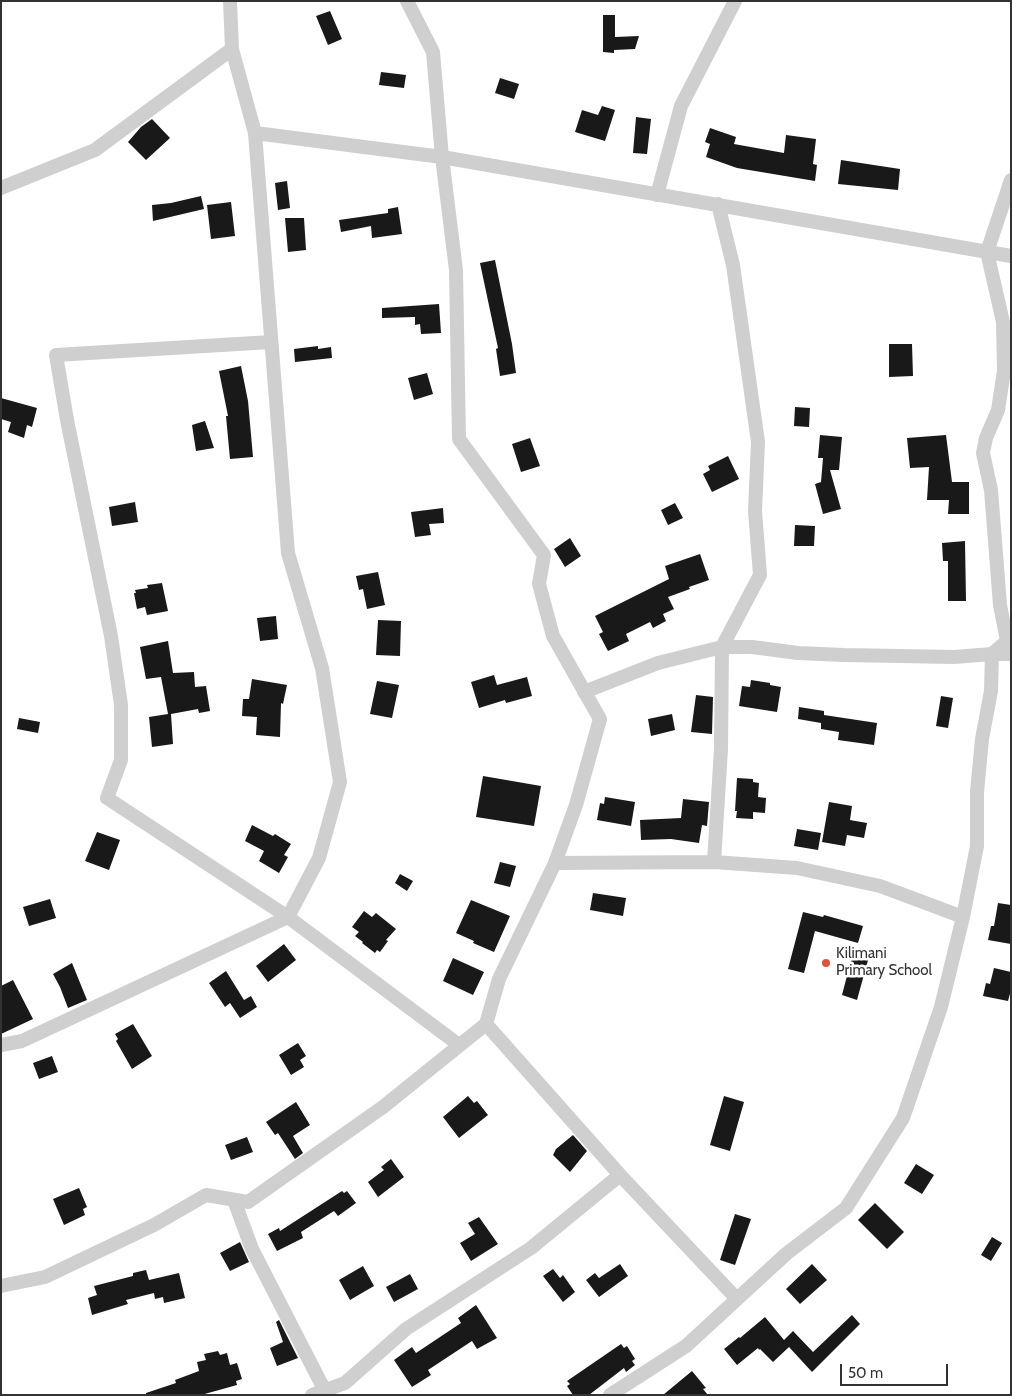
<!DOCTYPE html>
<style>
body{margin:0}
#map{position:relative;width:1012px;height:1396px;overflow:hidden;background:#fff;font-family:Cabin,sans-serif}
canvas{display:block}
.frame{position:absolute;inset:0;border:2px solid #323232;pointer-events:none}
.scale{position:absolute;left:840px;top:1364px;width:108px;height:22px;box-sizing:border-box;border:2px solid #323232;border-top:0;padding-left:6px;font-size:15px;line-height:18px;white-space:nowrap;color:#323232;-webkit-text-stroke:4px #fff;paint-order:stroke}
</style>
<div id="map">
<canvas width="1012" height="1396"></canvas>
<div class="frame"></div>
<div class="scale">50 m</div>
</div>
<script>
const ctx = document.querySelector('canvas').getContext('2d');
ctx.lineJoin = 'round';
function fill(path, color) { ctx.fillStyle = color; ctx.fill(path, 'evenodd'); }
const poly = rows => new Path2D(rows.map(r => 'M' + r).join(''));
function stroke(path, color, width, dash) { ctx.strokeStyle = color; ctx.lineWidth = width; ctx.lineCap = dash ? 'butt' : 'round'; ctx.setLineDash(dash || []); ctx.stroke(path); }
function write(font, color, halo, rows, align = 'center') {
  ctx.font = font + ' Cabin,sans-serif'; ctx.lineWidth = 5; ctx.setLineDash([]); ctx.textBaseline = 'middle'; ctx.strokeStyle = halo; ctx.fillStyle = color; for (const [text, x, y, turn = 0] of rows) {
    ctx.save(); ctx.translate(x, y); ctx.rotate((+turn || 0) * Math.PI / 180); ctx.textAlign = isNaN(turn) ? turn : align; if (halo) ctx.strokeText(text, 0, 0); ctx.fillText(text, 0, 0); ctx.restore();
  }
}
fill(poly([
 [330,11,342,39,328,45,316,16],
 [603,15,615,15,615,37,639,36,635,49,614,50,614,53,603,52],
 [381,72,406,75,404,88,379,85],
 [500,78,519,84,514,99,495,93],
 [602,106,615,110,605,141,575,132,582,110,598,115],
 [636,117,651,119,647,154,633,153],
 [152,119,170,138,146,160,128,142,141,127],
 [710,128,736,137,734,144,784,153,786,135,816,139,813,164,817,165,815,181,737,168,706,157,710,144,705,142],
 [841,160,900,169,898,190,838,184],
 [287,181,290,208,278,210,275,183],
 [201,196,204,209,153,221,152,205,171,203],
 [231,202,235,236,211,239,207,205],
 [398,207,402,234,372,238,371,226,341,232,339,220,388,213,388,209],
 [285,218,304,218,306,250,288,252],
 [495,260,512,344,516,373,500,376,496,349,498,348,480,263],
 [439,304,441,333,421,334,420,324,415,325,415,317,382,318,382,308],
 [889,344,912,344,913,376,889,377],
 [318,346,318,349,331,347,332,358,295,362,294,349],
 [241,366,248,401,253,457,230,459,226,416,228,416,219,371],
 [427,373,433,394,414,400,408,378],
 [1,398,37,408,32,427,27,425,24,438,8,432,11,422,1,419],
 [795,407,810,408,809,427,794,426],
 [205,421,214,448,196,451,192,425],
 [820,435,842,437,839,470,830,470,841,509,823,514,815,484,821,482,823,458,818,458],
 [946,435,952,482,969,482,969,514,948,514,949,500,927,500,929,467,910,468,907,438],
 [530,438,540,466,521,472,512,444],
 [728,456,739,479,712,492,703,474,710,470,708,466],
 [135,502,138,522,112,526,109,507],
 [675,503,683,518,668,525,661,510],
 [443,508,444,523,429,524,431,535,415,537,411,512],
 [795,525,815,526,814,546,794,546],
 [570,538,581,556,565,567,554,549],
 [965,541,966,601,948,601,948,561,943,561,942,543],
 [700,554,709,580,689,587,690,589,668,597,674,609,663,614,666,621,653,628,650,622,626,634,629,641,608,651,599,634,603,632,595,616,669,579,665,566],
 [378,572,385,605,367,609,363,589,359,590,356,576],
 [162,583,168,611,147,615,145,607,137,609,134,593,136,593,135,590,148,588,147,585],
 [276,616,278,639,260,641,257,618],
 [378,620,401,621,400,656,376,655],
 [168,641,173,673,194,672,195,687,206,686,210,711,199,713,198,709,171,714,173,744,152,747,149,717,168,714,161,677,146,679,140,647],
 [494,675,497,685,527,677,532,696,506,703,505,700,479,708,471,682],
 [252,679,287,685,283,704,281,703,280,737,256,735,257,717,242,716,243,699,249,699],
 [751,680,770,683,770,685,781,687,777,712,739,706,742,686,750,687],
 [377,681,399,685,392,718,370,714],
 [696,695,713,697,712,734,691,732],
 [941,696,953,698,948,728,936,726],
 [799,707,824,711,824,715,877,723,874,745,838,740,839,732,821,729,821,723,798,719],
 [672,714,675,730,651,736,648,719],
 [19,718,40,722,38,733,17,729],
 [483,776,541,786,534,826,476,817],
 [737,778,753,779,753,782,759,783,758,797,766,798,765,813,753,812,753,819,736,818,737,811,735,811],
 [605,797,635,802,631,826,597,820,600,803,604,804],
 [683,799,709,802,707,826,702,825,699,843,671,839,641,840,640,820,681,818],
 [829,802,852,806,850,820,867,823,864,838,847,835,845,846,822,842],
 [252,825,273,836,275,834,291,844,284,855,288,857,279,873,259,861,264,851,245,841],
 [797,829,821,833,818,850,794,846],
 [97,832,120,840,109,870,85,861],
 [500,862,516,866,510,887,494,883],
 [400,874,413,881,407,891,395,883],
 [593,893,626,898,623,916,590,910],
 [50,899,56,918,29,926,23,907],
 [471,900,510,916,494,952,473,943,474,941,456,933],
 [998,903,1011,905,1011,944,988,940,991,926,994,926],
 [364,911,372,917,376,913,396,929,386,940,388,941,380,952,377,950,375,953,362,943,363,942,355,936,359,932,352,927],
 [803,912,823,917,824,915,863,926,858,943,815,931,804,973,788,969],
 [284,944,296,960,268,982,256,966],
 [854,949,870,953,857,1000,842,995],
 [453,958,484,972,473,995,443,981],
 [72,963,87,1000,68,1008,60,987,53,974],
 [994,968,1011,972,1011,990,1008,1001,983,996,986,983,990,984],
 [226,971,244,1000,251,996,257,1007,240,1018,230,1003,225,1007,209,983],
 [13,980,33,1019,1,1034,1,986],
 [133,1024,152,1056,132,1069,116,1041,118,1039,115,1034],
 [298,1043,306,1056,300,1060,304,1067,291,1075,279,1055],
 [52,1056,58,1072,39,1079,33,1063],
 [468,1096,474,1103,477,1101,488,1115,459,1138,443,1117],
 [724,1096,744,1102,730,1151,710,1145],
 [296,1102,310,1125,293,1136,303,1153,295,1159,278,1133,275,1135,266,1122],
 [573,1135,587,1151,570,1172,553,1155,556,1149],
 [247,1137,253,1152,231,1160,225,1145],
 [391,1159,404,1177,378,1197,368,1182,384,1170,381,1167],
 [916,1164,934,1175,922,1194,904,1183],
 [79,1188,87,1207,83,1209,85,1215,64,1225,53,1199],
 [342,1191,344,1193,347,1191,356,1203,338,1216,334,1211,301,1232,303,1238,277,1251,268,1234,279,1228,280,1231],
 [875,1203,904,1232,887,1249,858,1220],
 [735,1214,751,1219,735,1265,720,1260],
 [479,1217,498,1244,471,1261,460,1243,475,1234,468,1223],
 [992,1237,1002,1243,991,1261,981,1255],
 [240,1242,249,1262,230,1271,220,1253],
 [620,1264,628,1276,599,1297,586,1280,595,1273,599,1278],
 [812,1264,827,1280,800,1304,786,1289],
 [363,1266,374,1286,350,1300,339,1280],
 [553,1269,560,1278,563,1275,575,1292,563,1302,543,1276],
 [146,1270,149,1280,179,1273,185,1298,164,1303,163,1297,155,1299,154,1293,126,1300,128,1304,92,1315,88,1298,97,1295,94,1286,133,1276,133,1273],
 [410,1274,418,1289,394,1302,386,1287],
 [476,1305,497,1338,477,1349,472,1341,428,1370,431,1375,412,1387,394,1360,412,1347,416,1353,461,1323,458,1318],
 [852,1315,860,1324,812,1372,789,1347,773,1362,760,1349,759,1350,758,1348,737,1365,724,1349,739,1337,740,1338,765,1317,784,1340,793,1331,813,1352],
 [279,1320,298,1358,277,1366,270,1348,283,1342,276,1322],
 [621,1344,624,1348,627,1346,635,1359,632,1361,635,1365,626,1372,624,1368,589,1395,573,1395,567,1386,570,1384,567,1381],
 [218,1351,220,1355,227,1353,230,1365,237,1363,242,1379,236,1381,237,1385,201,1395,146,1395,146,1393,176,1383,175,1380,199,1371,197,1362,206,1360,204,1354],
 [692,1371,706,1388,703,1389,708,1395,663,1395]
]), '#191919');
stroke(poly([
 [255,133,442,157,1011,256],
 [1,188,95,150,232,49],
 [657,195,681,106,735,1],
 [271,342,56,355,67,420,111,636,121,705,121,760,107,798,288,917,459,1045],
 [584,692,658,663,722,647,752,647,798,653,844,655,954,657,992,654,1011,654],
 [714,862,721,749,722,647,760,575,755,511,758,442,733,265,718,204],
 [555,863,714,862,797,868,880,886,963,917],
 [486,1024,620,1175,737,1299],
 [1,1045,22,1041,288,917,319,858,340,782,322,668,288,553,255,133,232,49,230,1],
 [234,1200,252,1249,325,1391],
 [1,1286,45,1277,154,1225,206,1195,248,1202,383,1107,486,1024,499,979,555,863,576,805,600,719,553,636,539,584,544,555,459,439,456,270,442,157,433,52,407,1],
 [312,1395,345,1383,406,1329,531,1248,620,1175],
 [610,1395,686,1346,786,1254,846,1208,903,1118,941,1007,963,917,977,846,977,792,982,739,991,691,992,654,1007,641,1000,605,991,490,983,453,986,438,998,410,1004,371,1003,322,987,252,1011,180]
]), '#cfcfcf', 14);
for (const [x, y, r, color] of [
 [826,963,5,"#db5441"]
]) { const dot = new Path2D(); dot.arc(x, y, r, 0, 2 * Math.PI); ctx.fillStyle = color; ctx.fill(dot); stroke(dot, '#fff', 2); }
write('15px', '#323232', '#fff', [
 ["Kilimani",836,954],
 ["Primary School",836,971]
], 'left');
</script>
